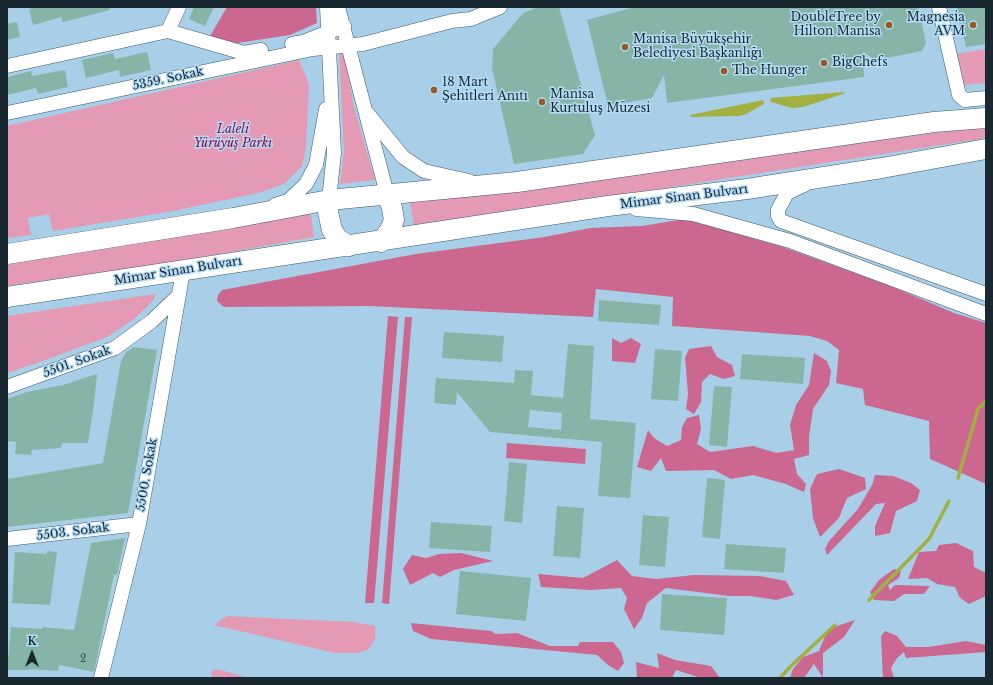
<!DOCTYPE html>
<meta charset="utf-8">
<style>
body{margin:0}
#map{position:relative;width:993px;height:685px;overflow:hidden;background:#a8cfe7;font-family:"Libre Baskerville",serif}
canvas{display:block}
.frame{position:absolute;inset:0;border:8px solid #192831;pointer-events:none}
.north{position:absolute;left:12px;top:633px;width:40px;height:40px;-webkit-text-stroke:3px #b5dcf5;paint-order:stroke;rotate:0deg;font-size:11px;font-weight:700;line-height:16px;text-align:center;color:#192831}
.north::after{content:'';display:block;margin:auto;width:14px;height:18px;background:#192831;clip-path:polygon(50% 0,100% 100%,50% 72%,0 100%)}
</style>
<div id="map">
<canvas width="993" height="685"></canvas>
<div class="frame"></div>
<div class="north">K</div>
</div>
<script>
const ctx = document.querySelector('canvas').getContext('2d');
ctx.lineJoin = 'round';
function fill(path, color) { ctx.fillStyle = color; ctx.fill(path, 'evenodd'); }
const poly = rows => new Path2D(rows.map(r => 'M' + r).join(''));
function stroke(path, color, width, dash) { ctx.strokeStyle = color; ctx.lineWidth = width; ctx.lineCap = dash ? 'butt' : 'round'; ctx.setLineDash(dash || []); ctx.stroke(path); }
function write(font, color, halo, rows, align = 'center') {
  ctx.font = font + ' "Libre Baskerville",serif'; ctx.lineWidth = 3; ctx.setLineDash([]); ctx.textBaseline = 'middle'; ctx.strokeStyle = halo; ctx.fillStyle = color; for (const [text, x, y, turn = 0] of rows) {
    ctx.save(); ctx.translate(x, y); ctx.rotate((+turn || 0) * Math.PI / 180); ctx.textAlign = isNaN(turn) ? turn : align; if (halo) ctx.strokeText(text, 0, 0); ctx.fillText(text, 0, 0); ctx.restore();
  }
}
fill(poly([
 [986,49,986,83,964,85,957,54],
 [339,51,344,51,354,107,375,180,340,184,344,152],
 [299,60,309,84,306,148,302,166,284,184,258,193,173,211,53,231,49,214,28,218,31,235,7,238,7,126],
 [986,126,986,138,414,227,410,202],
 [310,209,314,237,187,260,7,286,7,262],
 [155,294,155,298,149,305,134,319,107,337,40,362,7,373,7,316],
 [227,616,353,622,375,626,375,639,369,649,358,653,335,653,214,625],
 [216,669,228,672,248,678,213,678,211,672]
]), '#e49ab5');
fill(poly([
 [227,7,316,7,317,23,290,35,231,44,209,38],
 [685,219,783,247,893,287,954,313,986,323,986,484,930,459,929,421,865,405,863,389,836,383,839,350,827,341,810,336,672,326,673,297,596,289,593,317,369,306,224,307,217,301,218,295,222,290,416,254,545,237,590,228,642,226],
 [388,316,398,317,374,603,365,603],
 [405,317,412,317,389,604,382,603],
 [612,338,621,343,631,338,641,344,635,363,612,361],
 [711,346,717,357,732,365,735,376,724,379,710,374,702,382,701,402,694,414,686,409,688,394,685,358,689,349],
 [814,353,827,361,831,371,829,385,813,409,809,437,809,455,794,459,797,474,806,484,804,492,786,484,753,475,731,479,714,470,666,471,661,458,651,471,637,467,648,430,654,438,667,446,681,440,682,427,687,418,699,415,701,429,697,444,710,452,753,446,777,453,794,450,790,425,796,405,809,385],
 [507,443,586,449,585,464,506,458],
 [839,469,865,478,866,489,847,498,839,518,820,537,813,518,810,489,817,474],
 [875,475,893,476,911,483,920,490,917,501,896,511,890,533,875,536,875,526,885,503,876,504,827,555,825,549,829,541,858,509,872,485],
 [956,543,973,551,974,567,986,573,986,596,969,604,960,598,955,587,937,584,927,578,908,579,919,552,936,551,939,545],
 [461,553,493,561,454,570,440,577,433,573,410,585,403,569,412,555,426,558,439,554],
 [617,560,632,576,656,579,694,575,760,576,786,581,794,595,776,600,750,596,729,596,666,588,647,603,642,618,634,629,624,609,627,598,621,588,591,590,541,587,538,574,583,578],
 [894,569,901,571,899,578,888,585,890,590,895,585,930,586,924,594,904,594,894,601,874,600,870,592,879,580],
 [855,620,844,637,823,653,823,678,814,664,804,678,790,678,793,669,803,657,819,651,828,629],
 [411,623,491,631,496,634,517,633,550,646,578,646,580,642,613,642,621,652,624,663,618,671,608,665,597,655,431,639,413,631],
 [885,631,897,636,906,647,928,647,966,641,986,645,986,652,906,658,904,652,897,658,891,668,894,678,883,678,881,636],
 [657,653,675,660,711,666,720,678,701,678,676,670,672,678,637,678,636,662,659,668]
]), '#cc6790');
fill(poly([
 [845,92,843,94,803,107,792,108,771,102,770,98],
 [763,100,764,104,746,114,739,116,691,117,690,115]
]), '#a2b040');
stroke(poly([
 [958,478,978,409,986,401],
 [869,600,929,539,949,501],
 [780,678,790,667,835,625]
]), '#a2b040', 3.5);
fill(poly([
 [36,7,110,7,110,10,63,22,61,17,33,25,29,9],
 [194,7,214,7,205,26,189,19],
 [539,7,559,7,595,135,583,154,514,164,492,68,493,49,523,13],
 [635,7,918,7,926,43,922,51,876,60,863,52,864,77,667,103,664,75,652,98,608,106,587,20],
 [956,7,986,7,986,44,966,47],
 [17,22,20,37,7,40,7,24],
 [147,52,151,70,120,77,119,70,86,78,82,60,113,53,115,59],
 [65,70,68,87,38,94,36,88,7,95,7,77,31,71,32,76],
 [599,300,661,305,659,325,598,321],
 [444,332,504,336,502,362,442,358],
 [568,344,594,346,590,419,636,423,630,498,598,496,602,442,490,432,457,392,456,405,434,403,436,378,514,383,515,370,533,371,531,395,563,398],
 [530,410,562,413,561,430,528,427],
 [134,347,157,350,128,513,7,527,7,479,103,463,121,361,126,352],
 [655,349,682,351,678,401,651,399],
 [742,354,805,358,803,384,740,379],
 [97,374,94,404,88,443,62,443,61,448,32,450,31,455,15,454,16,442,7,441,7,399,27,392,63,385],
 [714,386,732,387,727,447,709,445],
 [509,462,527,464,522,523,504,521],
 [707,478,725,480,720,539,702,537],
 [557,506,584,508,580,558,553,556],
 [643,515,669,517,665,567,639,565],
 [431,522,492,526,490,552,429,548],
 [125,538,117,575,114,575,94,672,59,665,58,671,29,669,29,670,7,670,11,627,42,629,42,627,74,630,91,543],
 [726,544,786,548,784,573,724,569],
 [47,551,57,552,50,605,12,603,15,552,47,554],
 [460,571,531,578,526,621,456,614],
 [662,594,727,598,724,635,660,630]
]), '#86b5a8');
const minor = poly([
 [327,7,334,153,329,200],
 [338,7,387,194],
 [939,7,959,95,965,100,986,98],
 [168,31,179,7],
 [292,44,303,42,344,26],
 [7,66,168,31,244,53,261,50],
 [7,113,313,49,363,44,452,21,471,19,500,7],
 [368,114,403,157,424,171,469,181],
 [804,185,787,193,778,210,778,216,781,221,986,294],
 [275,205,288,201,306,184,316,165,326,109],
 [636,209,693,214,790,241,986,314],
 [7,387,115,348,152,321,178,296],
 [7,539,139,524],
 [101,678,139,524,183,271]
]);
const highway = poly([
 [329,200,328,212,332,230,338,239,349,246],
 [381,242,390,230,394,220,392,208,387,194],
 [7,254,233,218,329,200,517,182,934,122,986,118],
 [7,297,608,206,747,189,882,168,986,149]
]);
stroke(minor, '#385b71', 15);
stroke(highway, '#385b71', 21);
stroke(minor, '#fff', 14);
stroke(highway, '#fff', 20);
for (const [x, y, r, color] of [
 [889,25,4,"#995824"],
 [973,25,4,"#995824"],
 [625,47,4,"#995824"],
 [824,63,4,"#995824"],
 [724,71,4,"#995824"],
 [434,90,4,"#995824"],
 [542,102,4,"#995824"]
]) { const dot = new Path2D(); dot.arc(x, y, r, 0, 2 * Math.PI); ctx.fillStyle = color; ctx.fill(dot); stroke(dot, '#b5dcf5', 1.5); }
write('10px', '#344b4f', null, [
 ["2",83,659]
]);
write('12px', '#192831', '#b5dcf5', [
 ["DoubleTree by",881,18,"right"],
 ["Hilton Manisa",881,32,"right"],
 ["Magnesia",965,18,"right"],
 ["AVM",965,32,"right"],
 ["Manisa Büyükşehir",633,40],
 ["Belediyesi Başkanlığı",633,54],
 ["BigChefs",832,63],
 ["The Hunger",732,71],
 ["18 Mart",442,83],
 ["Şehitleri Anıtı",442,97],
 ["Manisa",550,95],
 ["Kurtuluş Müzesi",550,109]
], 'left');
write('12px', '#192831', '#b5dcf5', [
 ["5359. Sokak",168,79,-12],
 ["Mimar Sinan Bulvarı",684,197,-7],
 ["Mimar Sinan Bulvarı",178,271,-9],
 ["5501. Sokak",77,362,-20],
 ["5500. Sokak",147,475,-80],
 ["5503. Sokak",73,532,-7]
]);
write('italic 12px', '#8d0d52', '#b5dcf5', [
 ["Laleli",233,130],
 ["Yürüyüş Parkı",233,144]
]);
</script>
